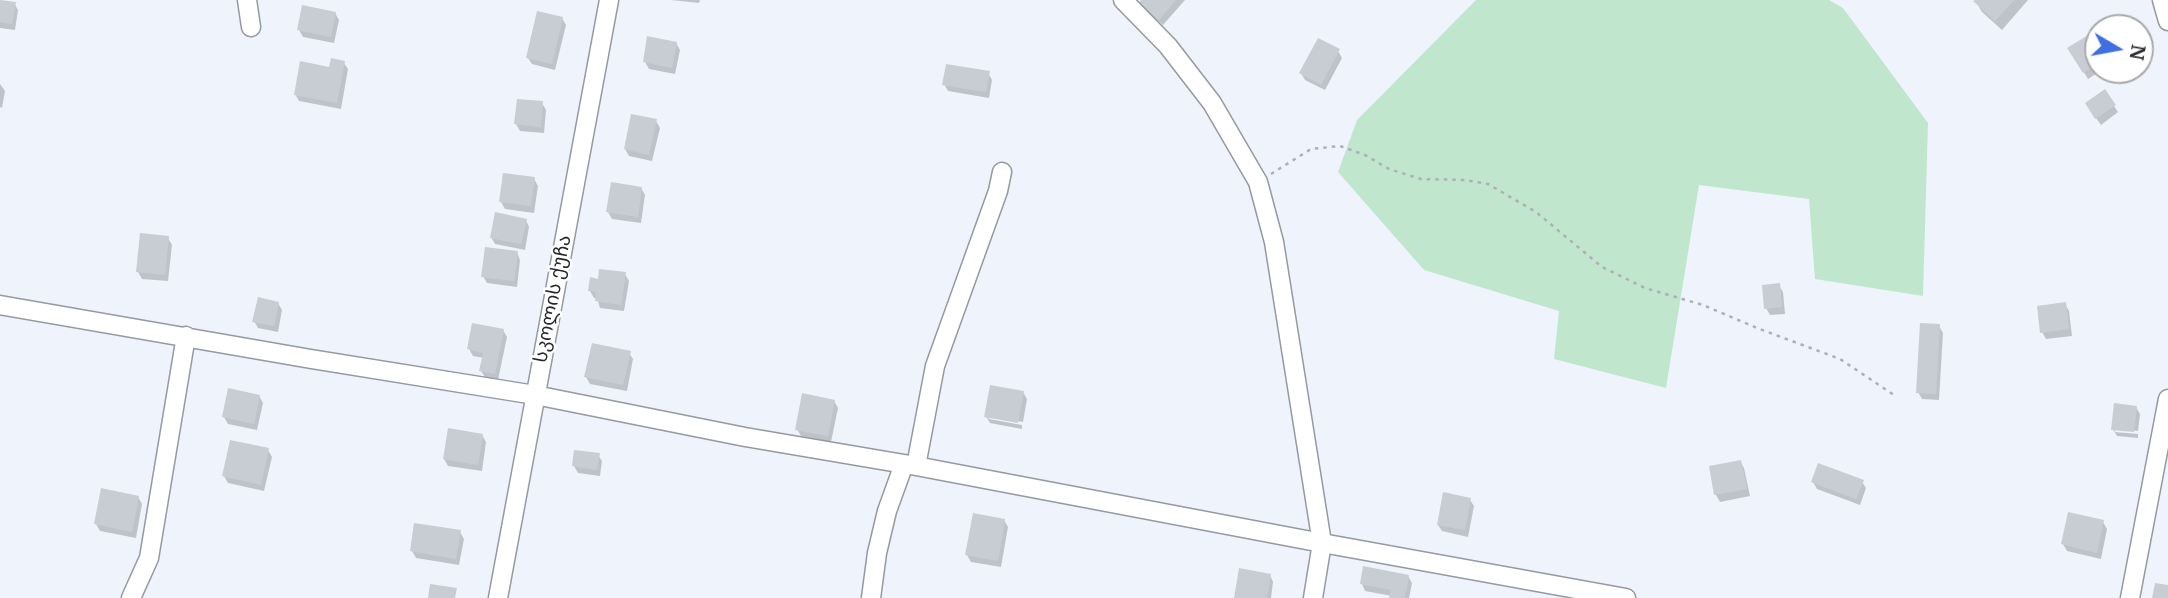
<!DOCTYPE html>
<meta charset="utf-8">
<style>
body{margin:0}
#map{position:relative;width:2168px;height:598px;overflow:hidden;background:#eff4fc;font-family:Merriweather,serif}
canvas{display:block}
.north{position:absolute;left:2084px;top:14px;width:70px;height:70px;box-sizing:border-box;background:#fff;border:2px solid #a9a9aa;border-radius:50%;rotate:100deg;font-size:19px;font-weight:700;line-height:28px;text-align:center;color:#27282b}
.north::after{content:'';display:block;margin:auto;width:24px;height:32px;background:#3f6fe0;clip-path:polygon(50% 0,100% 100%,50% 72%,0 100%)}
</style>
<div id="map">
<canvas width="2168" height="598"></canvas>
<div class="north">N</div>
</div>
<script>
const ctx = document.querySelector('canvas').getContext('2d');
ctx.lineJoin = 'round';
function fill(path, color) { ctx.fillStyle = color; ctx.fill(path, 'evenodd'); }
const poly = rows => new Path2D(rows.map(r => 'M' + r).join(''));
function stroke(path, color, width, dash) { ctx.strokeStyle = color; ctx.lineWidth = width; ctx.lineCap = dash ? 'butt' : 'round'; ctx.setLineDash(dash || []); ctx.stroke(path); }
function write(font, color, halo, rows, align = 'center') {
  ctx.font = font + ' Merriweather,"Noto Sans Georgian",serif'; ctx.lineWidth = 5; ctx.setLineDash([]); ctx.textBaseline = 'middle'; ctx.strokeStyle = halo; ctx.fillStyle = color; for (const [text, x, y, turn = 0] of rows) {
    ctx.save(); ctx.translate(x, y); ctx.rotate((+turn || 0) * Math.PI / 180); ctx.textAlign = isNaN(turn) ? turn : align; if (halo) ctx.strokeText(text, 0, 0); ctx.fillText(text, 0, 0); ctx.restore();
  }
}
fill(poly([
 [1476,0,1829,0,1843,8,1928,123,1923,296,1815,279,1809,199,1699,185,1666,388,1554,359,1559,311,1424,270,1338,172,1357,120]
]), '#c0e6cd');
fill(poly([
 [671,0,700,0,699,3],
 [1144,0,1185,0,1163,25,1145,10,1141,3],
 [1977,0,2028,0,2002,30,1982,12,1976,2],
 [0,1,14,3,18,10,15,30,0,28],
 [335,13,339,20,334,43,303,37,299,30],
 [562,18,566,25,555,70,532,64,528,58],
 [2098,32,2098,70,2102,70,2088,79,2070,49],
 [676,43,680,50,675,74,649,69,645,62],
 [1338,51,1342,58,1325,90,1305,80,1301,73],
 [344,63,348,69,341,109,299,101,295,94],
 [988,73,992,80,989,98,948,91,944,84],
 [0,84,5,91,2,108,0,107],
 [542,103,546,110,544,133,520,131,516,124],
 [2114,106,2118,112,2101,125,2091,111],
 [656,121,660,128,652,161,629,156,625,149],
 [534,179,538,186,534,213,505,209,501,202],
 [641,188,645,195,641,223,612,219,608,212],
 [526,220,529,227,525,250,495,244,491,237],
 [168,238,172,245,168,281,142,279,138,272],
 [517,253,520,260,517,287,487,283,483,276],
 [625,274,629,281,624,311,600,308,597,298,594,298,590,291,599,281],
 [1779,285,1783,292,1785,314,1770,315,1766,308],
 [278,303,282,310,278,332,258,328,254,321],
 [2065,304,2069,311,2072,336,2046,339,2042,332],
 [1939,326,1943,333,1939,400,1922,399,1918,392],
 [503,330,507,337,498,380,485,377,481,371,484,358,473,356,469,349],
 [629,353,633,359,627,391,590,384,586,377],
 [1023,392,1027,399,1023,422,989,416,989,419,1022,425,1022,429,990,423,986,416],
 [259,396,263,403,257,430,228,424,224,417],
 [834,401,838,408,831,442,801,436,797,429],
 [2136,407,2140,414,2138,431,2115,428,2115,432,2138,434,2138,438,2117,436,2113,429],
 [482,435,486,442,482,471,448,466,444,459],
 [268,450,272,457,264,491,228,483,224,476],
 [598,455,602,461,600,476,578,473,574,466],
 [1740,461,1744,468,1750,496,1720,502,1716,495,1711,467],
 [1813,482,1862,482,1866,488,1860,505,1817,489],
 [138,497,142,504,136,538,100,531,96,524],
 [1470,500,1474,506,1468,537,1442,531,1438,525],
 [1004,520,1008,527,1001,567,971,562,967,555],
 [2103,522,2107,529,2101,559,2067,551,2063,544],
 [460,532,464,539,459,565,416,558,412,551],
 [1270,575,1273,582,1271,598,1236,598],
 [1408,576,1412,583,1409,598,1391,598,1392,596,1365,591,1362,584]
]), '#0003');
fill(poly([
 [0,0,16,2,12,24,0,22],
 [1141,0,1176,0,1159,20,1139,2],
 [1975,0,2014,0,1995,21,1973,1],
 [302,5,336,12,331,37,297,30],
 [537,11,563,17,552,64,526,58],
 [2098,29,2098,63,2083,73,2067,48],
 [647,36,677,42,672,68,643,62],
 [1318,38,1340,49,1321,85,1299,73],
 [331,58,345,61,337,103,294,95,300,61,329,67],
 [946,64,990,71,986,92,942,85],
 [2105,89,2116,105,2095,119,2085,103],
 [517,99,543,101,541,127,514,124],
 [631,114,657,119,649,155,624,149],
 [503,173,535,177,531,206,499,202],
 [611,182,642,187,638,217,606,212],
 [495,212,527,219,521,244,490,238],
 [140,233,169,236,165,275,136,272],
 [485,247,518,251,514,281,481,277],
 [599,269,626,272,621,305,595,301,596,292,588,291,590,277,598,279],
 [1780,283,1782,307,1764,309,1762,285],
 [258,297,279,302,274,326,252,322],
 [2066,302,2069,329,2040,333,2037,306],
 [472,323,504,329,495,374,479,371,483,353,467,349],
 [1920,323,1940,324,1936,394,1916,393],
 [592,343,631,351,623,385,584,377],
 [990,385,1024,391,1018,423,984,417],
 [228,388,260,395,254,424,222,417],
 [802,393,835,400,828,436,795,430],
 [2114,403,2137,406,2134,432,2111,430],
 [448,428,483,434,478,465,443,459],
 [230,440,269,448,261,485,222,476],
 [574,450,600,453,597,470,572,466],
 [1741,460,1747,489,1714,495,1709,466],
 [1818,463,1864,480,1856,499,1811,482],
 [101,488,139,496,132,532,94,524],
 [1443,492,1471,498,1465,530,1437,525],
 [2068,512,2104,520,2097,553,2061,544],
 [973,513,1005,519,998,561,965,555],
 [414,523,461,530,456,559,410,551],
 [1363,566,1409,575,1405,598,1389,598,1391,590,1360,584],
 [1239,568,1271,574,1267,598,1234,598],
 [2155,583,2168,585,2168,598,2152,598],
 [430,584,457,588,455,598,428,598]
]), '#c8cdd4');
const minor = poly([
 [247,0,251,27],
 [1123,0,1168,46,1212,103,1258,182,1274,242,1322,543,1313,598],
 [2162,0,2168,21],
 [0,305,311,359,535,395,745,437,916,466,1322,543,1626,598],
 [916,466,935,366,998,191,1002,172],
 [131,598,149,558,186,336],
 [498,598,609,0],
 [871,598,877,553,887,511,904,464],
 [2130,598,2168,399]
]);
stroke(minor, '#9599a0', 21);
stroke(poly([
 [1271,174,1311,149,1340,146,1365,155,1389,169,1421,179,1465,180,1488,184,1536,212,1602,267,1645,288,1703,305,1757,328,1840,359,1894,395]
]), '#adb0b7', 2.5, [3.5, 5]);
stroke(minor, '#fff', 18);
write('19px', '#27282b', '#fff', [
 ["სკოლის ქუჩა",553,299,-79]
]);
</script>
